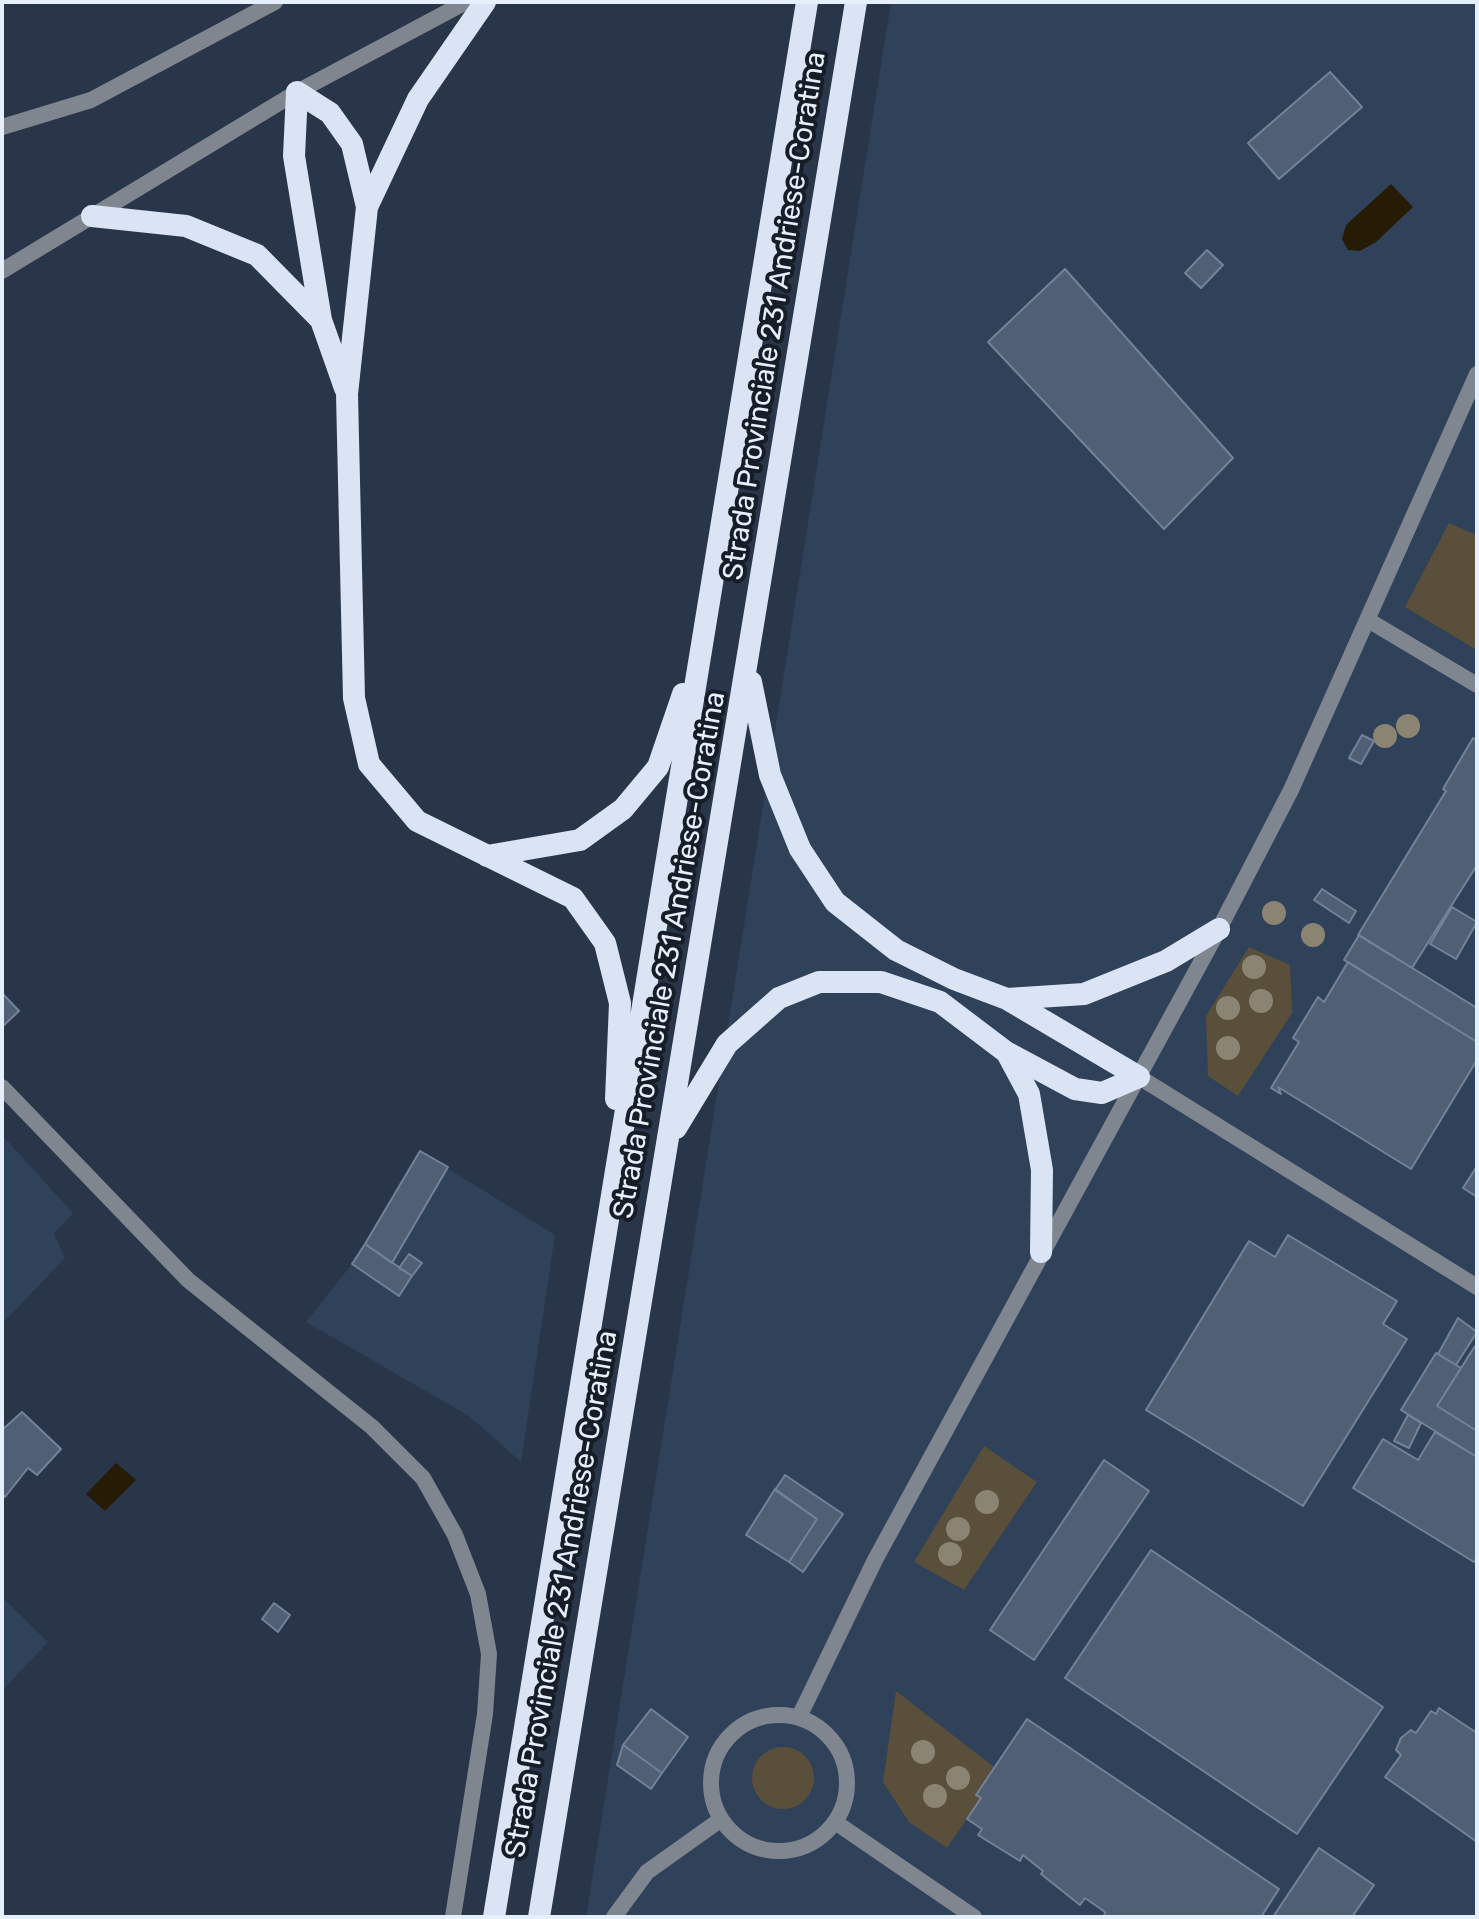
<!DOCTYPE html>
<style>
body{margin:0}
#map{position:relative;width:1479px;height:1919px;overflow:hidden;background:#29364a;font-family:Rubik,sans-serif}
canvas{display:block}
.frame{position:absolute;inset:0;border:4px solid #e6effc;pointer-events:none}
</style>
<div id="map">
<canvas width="1479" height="1919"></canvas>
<div class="frame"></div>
</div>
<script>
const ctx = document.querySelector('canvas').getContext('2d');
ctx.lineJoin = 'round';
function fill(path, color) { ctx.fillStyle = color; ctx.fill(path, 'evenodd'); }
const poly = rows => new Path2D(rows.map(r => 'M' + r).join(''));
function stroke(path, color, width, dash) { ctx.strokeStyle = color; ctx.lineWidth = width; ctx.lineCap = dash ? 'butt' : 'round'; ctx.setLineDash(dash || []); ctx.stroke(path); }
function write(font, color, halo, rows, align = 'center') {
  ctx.font = font + ' Rubik,sans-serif'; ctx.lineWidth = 8; ctx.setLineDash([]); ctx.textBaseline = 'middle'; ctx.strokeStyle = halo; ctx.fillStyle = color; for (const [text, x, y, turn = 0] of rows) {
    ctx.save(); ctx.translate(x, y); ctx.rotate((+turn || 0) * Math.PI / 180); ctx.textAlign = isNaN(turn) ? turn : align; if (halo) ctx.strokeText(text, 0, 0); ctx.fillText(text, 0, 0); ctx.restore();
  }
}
fill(poly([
 [891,2,1477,2,1477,1917,586,1917],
 [2,1135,73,1213,54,1234,65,1258,2,1324],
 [420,1151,555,1235,521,1462,469,1416,306,1322,352,1264],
 [2,1597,48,1642,2,1691]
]), '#30415a');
fill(poly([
 [1449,523,1477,535,1477,650,1405,607],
 [1249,947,1290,965,1292,1013,1238,1096,1208,1076,1206,1016],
 [984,1446,1037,1482,964,1590,914,1562],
 [896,1691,994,1767,976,1795,981,1798,947,1848,909,1822,883,1782],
 '752 1778a31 31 0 1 1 62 0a31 31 0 1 1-62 0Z'
]), '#5a4f3a');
fill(poly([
 [1391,184,1413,207,1376,242,1360,251,1348,250,1342,239,1346,225],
 [116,1463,136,1480,105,1511,86,1494]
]), '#261b04');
const building = poly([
 [1330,72,1362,107,1279,179,1248,143,1330,72],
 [1207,250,1223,265,1201,288,1185,273,1207,250],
 [1065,269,1233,458,1164,529,988,342,1065,269],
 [1362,735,1374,741,1361,764,1349,758,1362,735],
 [1473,738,1477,741,1477,865,1412,968,1358,935,1446,791,1443,789,1473,738],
 [1322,889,1356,911,1349,923,1314,900,1322,889],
 [1452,907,1477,922,1456,959,1430,944,1452,907],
 [1359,935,1477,1008,1477,1042,1344,960,1359,935],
 [1348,962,1477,1042,1477,1060,1411,1169,1278,1087,1281,1094,1271,1088,1299,1042,1293,1038,1318,997,1324,1002,1348,962],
 [2,993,19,1011,2,1027,2,993],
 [420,1151,448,1167,392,1263,365,1244,420,1151],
 [1477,1166,1477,1197,1463,1188,1477,1166],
 [1288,1235,1397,1301,1383,1324,1407,1339,1303,1506,1146,1410,1249,1241,1275,1257,1288,1235],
 [365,1244,412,1276,399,1296,352,1264,365,1244],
 [409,1254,422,1263,412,1276,399,1268,409,1254],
 [1458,1318,1477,1332,1456,1365,1438,1354,1458,1318],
 [1475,1346,1477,1347,1477,1431,1437,1406,1475,1346],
 [1436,1353,1461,1368,1437,1406,1477,1431,1477,1457,1401,1410,1436,1353],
 [22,1412,61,1449,37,1475,28,1468,5,1497,2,1493,2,1430,22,1412],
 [1408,1415,1421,1423,1409,1448,1394,1441,1408,1415],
 [1435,1432,1477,1457,1477,1557,1474,1562,1353,1488,1383,1439,1418,1460,1435,1432],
 [1104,1460,1149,1491,1034,1660,990,1630,1104,1460],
 [785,1475,843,1514,803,1572,789,1562,817,1519,775,1490,785,1475],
 [775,1489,817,1519,789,1562,746,1535,775,1489],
 [1151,1550,1383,1707,1297,1834,1065,1678,1151,1550],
 [274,1603,290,1615,278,1632,262,1619,274,1603],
 [1439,1708,1477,1733,1477,1842,1385,1777,1401,1755,1396,1750,1401,1738,1411,1730,1416,1733,1431,1711,1436,1714,1439,1708],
 [651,1709,688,1737,662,1773,623,1745,651,1709],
 [1027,1719,1279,1889,1261,1917,1104,1917,1105,1912,1085,1898,1080,1905,1041,1874,1043,1871,1023,1855,1020,1861,978,1835,982,1829,967,1819,981,1798,976,1795,1027,1719],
 [623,1745,662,1773,651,1789,617,1765,623,1745],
 [1319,1848,1374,1885,1352,1917,1273,1917,1319,1848]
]);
fill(building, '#515f75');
stroke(building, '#728299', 2);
stroke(poly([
 [1368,620,1477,685],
 [1139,1077,1477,1287],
 [835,1822,974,1917]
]), '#7f8690', 16);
stroke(poly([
 [2,127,91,100,275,2],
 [2,271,297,92,466,2],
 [2,1087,188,1280,372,1427,423,1478,455,1535,478,1594,489,1654,485,1714,453,1917],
 '711 1783a68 68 0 1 1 136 0a68 68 0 1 1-136 0Z',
 [799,1717,875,1560,1219,929,1291,790,1477,374],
 [614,1917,647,1872,720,1820]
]), '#7f8690', 16);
stroke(poly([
 [485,2,418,99,367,207,347,394,354,698,369,764,417,821,573,898,605,943,620,1003,616,1099],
 [92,216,186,226,257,255,321,320,345,388],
 [321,320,294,156,297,92,330,113,352,144,367,207],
 [751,682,770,775,800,849,835,902,896,950,954,979,1007,999,1139,1077],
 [487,856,580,840,623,809,658,767,683,694],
 [1007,999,1084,994,1166,961,1219,929],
 [1007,1053,1029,1094,1042,1170,1041,1252],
 [676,1128,727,1044,779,998,819,982,881,982,940,1002,1006,1052,1075,1089,1102,1093,1139,1077],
 [494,1917,807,2],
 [539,1917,856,2]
]), '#dae4f5', 22);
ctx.fillStyle = '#8b8472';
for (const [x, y] of [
 [1408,726],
 [1385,736],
 [1274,913],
 [1313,935],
 [1254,967],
 [1261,1001],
 [1228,1008],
 [1228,1048],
 [987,1502],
 [958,1529],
 [950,1554],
 [923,1752],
 [958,1778],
 [935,1796]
]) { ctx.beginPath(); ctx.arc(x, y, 12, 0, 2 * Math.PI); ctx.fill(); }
write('28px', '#e6effc', '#171d27', [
 ["Strada Provinciale 231 Andriese-Coratina",775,316,-81],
 ["Strada Provinciale 231 Andriese-Coratina",670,955,-80],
 ["Strada Provinciale 231 Andriese-Coratina",562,1594,-80]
]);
</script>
